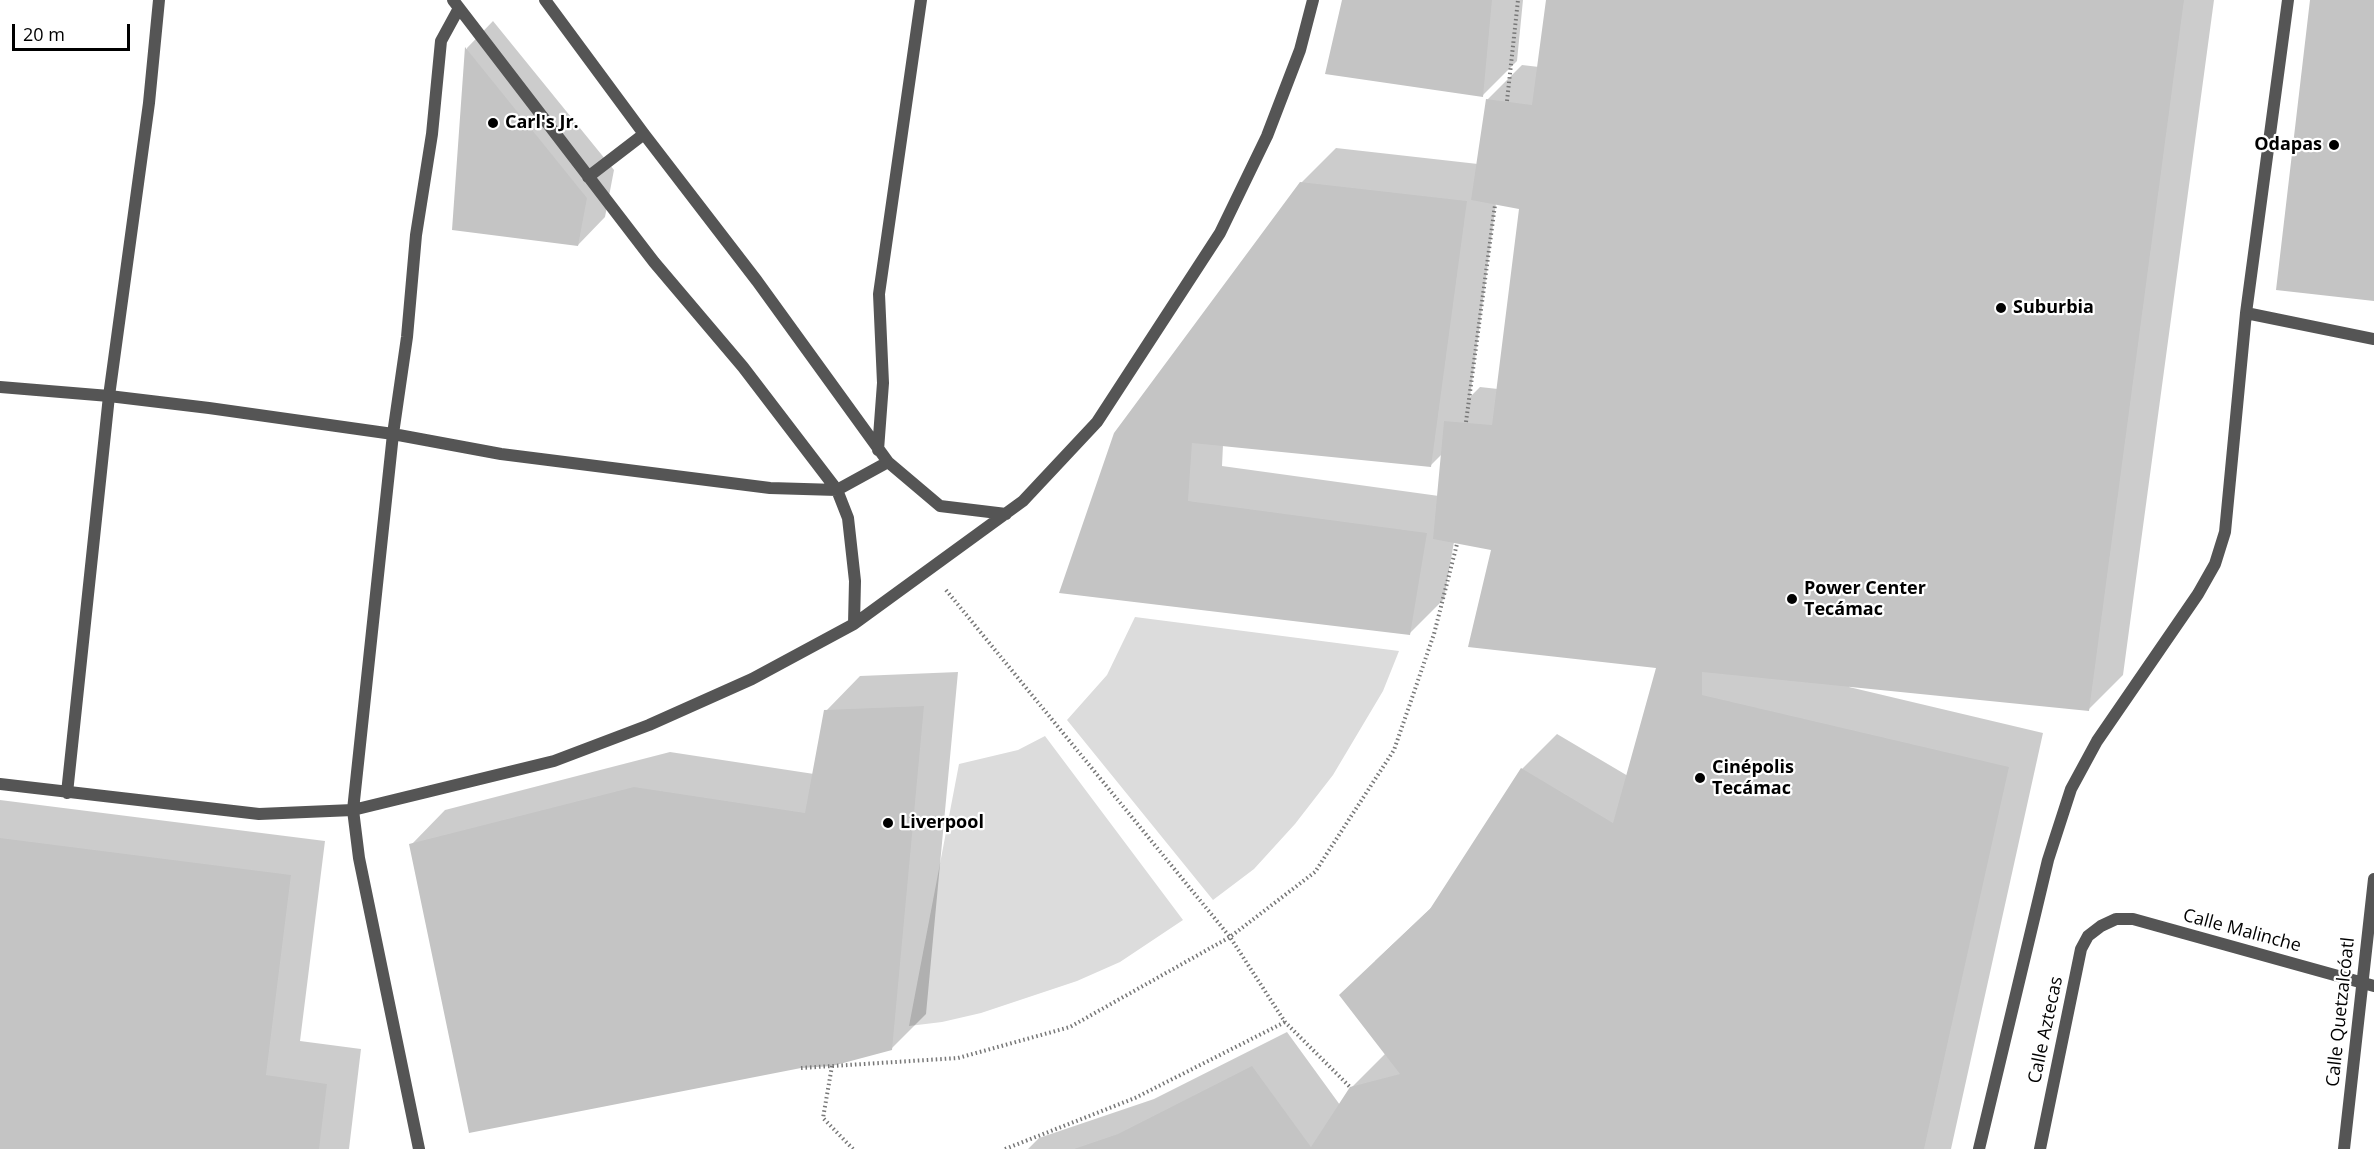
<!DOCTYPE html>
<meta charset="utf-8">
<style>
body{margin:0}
#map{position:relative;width:2374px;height:1149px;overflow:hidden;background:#fff;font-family:"Open Sans",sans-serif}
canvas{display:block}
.scale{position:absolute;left:12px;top:24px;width:118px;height:27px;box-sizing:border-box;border:3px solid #000;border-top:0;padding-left:8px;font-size:18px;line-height:21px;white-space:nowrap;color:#000;-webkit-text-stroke:4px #fff;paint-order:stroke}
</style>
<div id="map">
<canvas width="2374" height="1149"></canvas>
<div class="scale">20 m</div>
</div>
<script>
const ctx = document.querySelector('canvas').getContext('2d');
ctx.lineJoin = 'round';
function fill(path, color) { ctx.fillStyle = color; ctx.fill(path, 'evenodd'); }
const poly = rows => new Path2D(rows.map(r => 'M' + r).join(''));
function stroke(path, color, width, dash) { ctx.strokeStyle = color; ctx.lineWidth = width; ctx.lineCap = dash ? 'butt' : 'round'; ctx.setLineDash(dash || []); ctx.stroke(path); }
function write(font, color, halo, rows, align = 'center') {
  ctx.font = font + ' "Open Sans",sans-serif'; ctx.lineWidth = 4.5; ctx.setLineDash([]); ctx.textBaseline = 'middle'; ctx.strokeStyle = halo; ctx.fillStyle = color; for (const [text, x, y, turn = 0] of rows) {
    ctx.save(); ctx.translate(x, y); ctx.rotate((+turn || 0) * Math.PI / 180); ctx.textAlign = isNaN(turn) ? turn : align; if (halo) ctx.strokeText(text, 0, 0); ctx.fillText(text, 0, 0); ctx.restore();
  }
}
fill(poly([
 [1135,617,1399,651,1383,691,1333,775,1295,824,1254,869,1213,900,1067,720,1107,675],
 [1045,736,1183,920,1120,962,1077,981,981,1013,942,1022,909,1026,959,764,1018,750]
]), '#dcdcdc');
fill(poly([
 [1343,0,1523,0,1517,61,1482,96],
 [1548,0,2214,0,2123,675,2088,710,1849,685,1849,687,2043,733,1951,1149,1028,1149,1039,1138,1154,1099,1287,1032,1340,1105,1351,1088,1386,1053,1375,961,1434,905,1522,769,1557,734,1628,776,1658,666,1493,549,1454,542,1444,599,1409,634,1061,592,1301,183,1336,148,1478,164,1487,100,1522,65,1539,67],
 [1496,203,1520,208,1498,389,1480,387,1470,397],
 [1223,445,1431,465,1443,453,1439,496,1222,466],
 [493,21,614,170,605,217,578,245,453,229,467,48],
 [958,672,926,1014,891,1049,411,845,445,810,670,752,814,774,826,711,860,676],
 [0,800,325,841,300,1041,361,1049,349,1149,0,1149]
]), '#0003');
fill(poly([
 [1342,0,1492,0,1483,97,1325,74],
 [1546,0,2184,0,2089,711,1702,672,1702,695,2009,767,1924,1149,1074,1149,1118,1134,1252,1066,1311,1147,1350,1087,1400,1074,1339,995,1430,909,1521,768,1613,823,1656,668,1468,647,1491,550,1433,539,1444,421,1492,425,1519,209,1471,200,1486,99,1532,105],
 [2310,0,2374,0,2374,301,2276,290],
 [465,47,587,198,578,246,452,230],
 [1300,182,1467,201,1431,467,1192,443,1188,501,1427,533,1410,635,1059,593,1114,433],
 [924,706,892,1050,832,1066,801,1068,469,1133,409,844,634,787,805,813,824,710],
 [0,838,291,875,266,1075,327,1084,319,1149,0,1149]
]), '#c4c4c4');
stroke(poly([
 [1507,101,1518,0],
 [1466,422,1495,205],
 [946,590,1230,937,1285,1022,1350,1087],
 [832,1066,823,1118,853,1149],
 [801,1068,958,1058,1070,1027,1230,937,1315,872,1394,750,1434,634,1457,544],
 [1005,1149,1135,1098,1285,1022]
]), '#777', 4, [1.5, 3]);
stroke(poly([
 [453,0,654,262,743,367,837,490,848,518,855,581,854,624],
 [545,0,644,134,757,281,888,462,940,506,1006,514],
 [588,177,644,134],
 [2246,313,2374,339],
 [0,387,109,396,209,408,393,434,501,454,770,488,837,490,888,462],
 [878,450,883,383,879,294,921,0],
 [0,784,259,814,353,810,554,761,649,725,752,679,854,624,1023,501,1097,422,1220,233,1267,136,1300,50,1313,0],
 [67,793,109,396,149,103,159,0],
 [419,1149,359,858,353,810,393,434,407,337,416,235,432,134,441,41,459,8],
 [1979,1149,2048,860,2071,789,2097,741,2198,594,2215,564,2225,532,2246,313,2288,0]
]), '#555', 12);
stroke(poly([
 [2040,1149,2081,949,2088,936,2101,926,2116,919,2133,919,2374,986],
 [2344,1149,2374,879]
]), '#555', 12);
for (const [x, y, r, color] of [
 [493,123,6,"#000"],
 [2334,145,6,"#000"],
 [2001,308,6,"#000"],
 [1792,599,6,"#000"],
 [1700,778,6,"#000"],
 [888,823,6,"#000"]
]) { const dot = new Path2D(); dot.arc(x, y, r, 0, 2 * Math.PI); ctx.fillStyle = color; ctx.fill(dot); stroke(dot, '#fff', 2); }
write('bold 18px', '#000', '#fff', [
 ["Carl's Jr.",505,123],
 ["Odapas",2322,145,"right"],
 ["Suburbia",2013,308],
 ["Power Center",1804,589],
 ["Tecámac",1804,610],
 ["Cinépolis",1712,768],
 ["Tecámac",1712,789],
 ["Liverpool",900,823]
], 'left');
write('18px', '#000', '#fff', [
 ["Calle Malinche",2242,931,15],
 ["Calle Quetzalcóatl",2341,1012,-84],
 ["Calle Aztecas",2046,1030,-78]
]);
</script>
